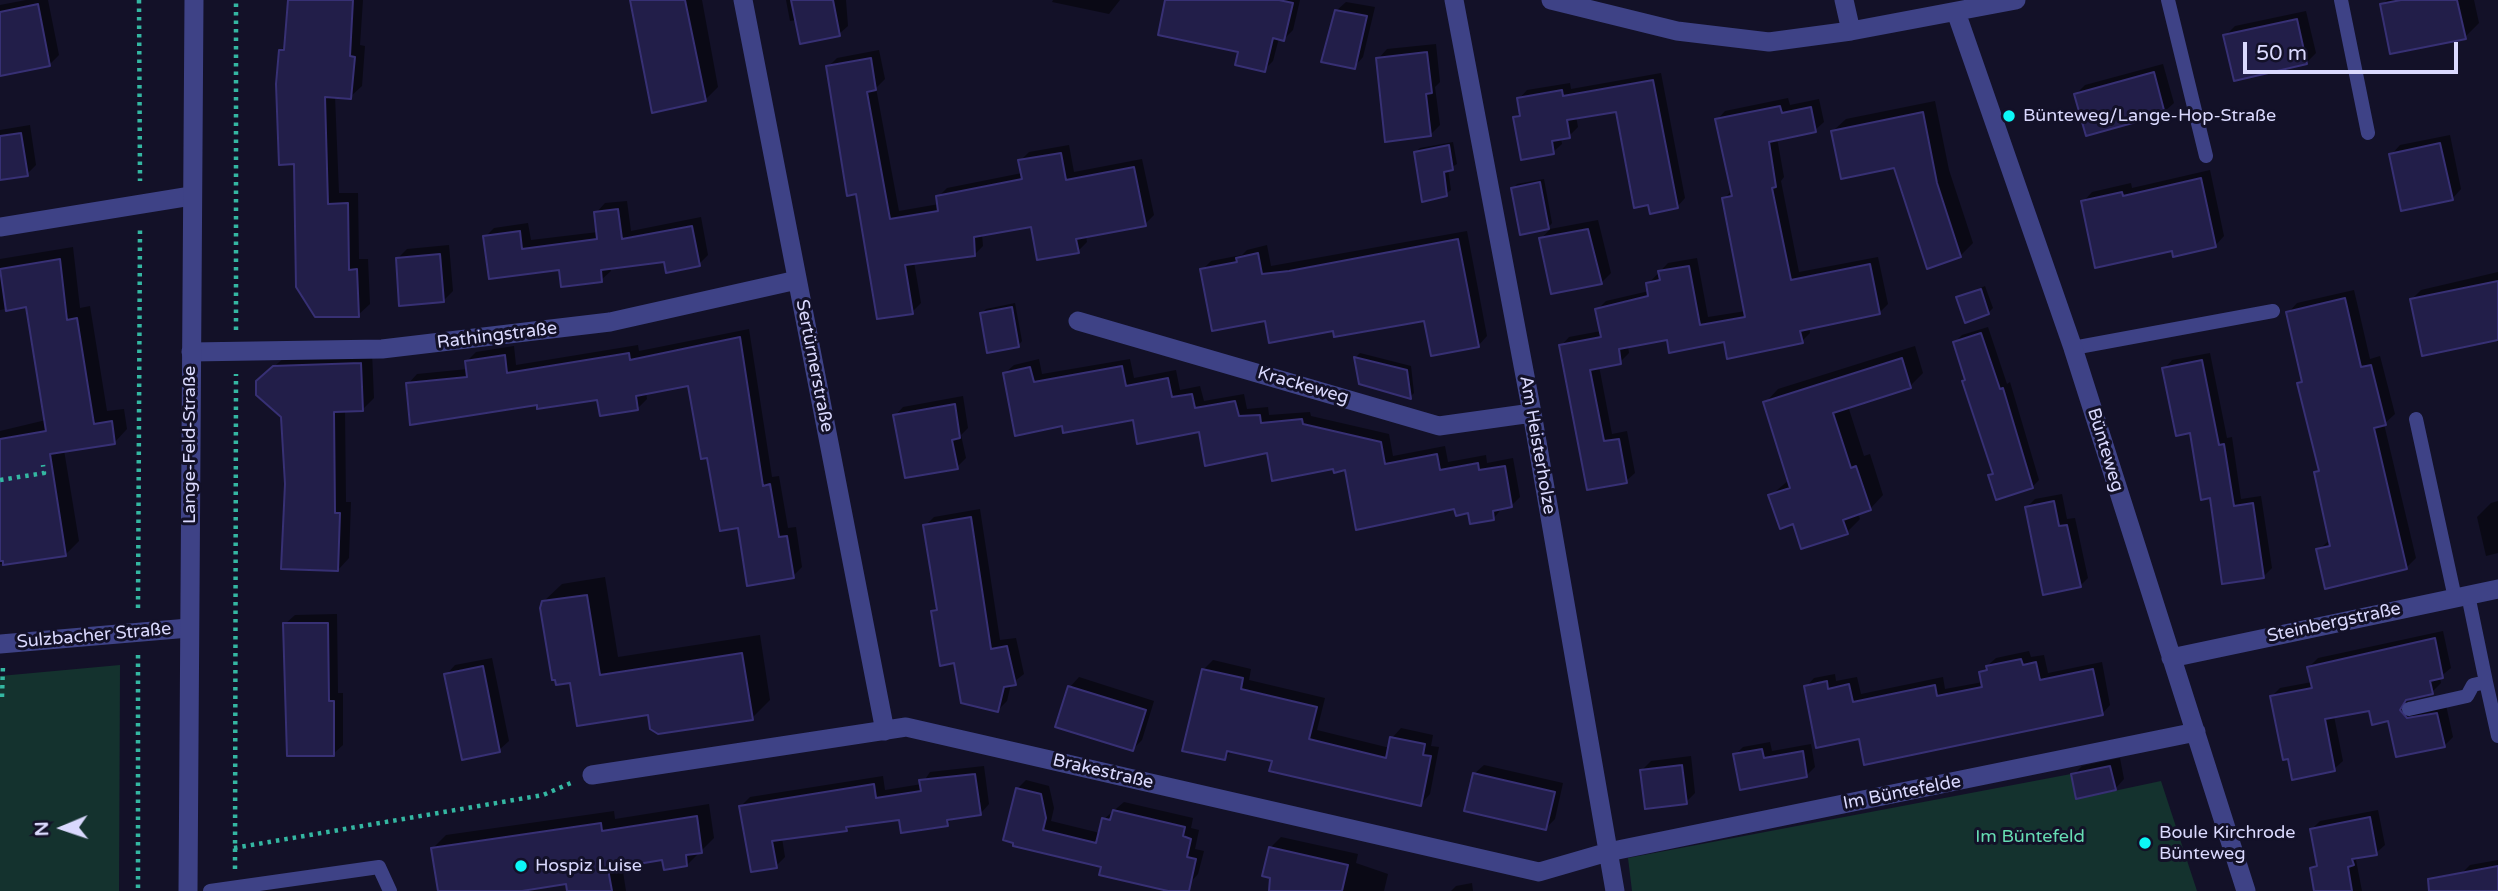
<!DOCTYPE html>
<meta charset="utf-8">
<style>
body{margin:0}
#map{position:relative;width:2498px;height:891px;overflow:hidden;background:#131128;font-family:"Varela Round",sans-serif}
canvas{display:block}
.north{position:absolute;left:28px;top:793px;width:70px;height:70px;-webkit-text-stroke:5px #131128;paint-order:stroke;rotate:268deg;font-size:19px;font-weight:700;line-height:28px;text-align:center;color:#dad9fe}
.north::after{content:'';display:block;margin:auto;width:24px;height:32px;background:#dad9fe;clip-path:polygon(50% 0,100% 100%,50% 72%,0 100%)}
.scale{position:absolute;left:2243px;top:42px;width:215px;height:32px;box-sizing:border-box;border:4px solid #dad9fe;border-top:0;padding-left:9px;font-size:21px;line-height:24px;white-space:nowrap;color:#dad9fe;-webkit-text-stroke:5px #131128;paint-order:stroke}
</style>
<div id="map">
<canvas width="2498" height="891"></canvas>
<div class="north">N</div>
<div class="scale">50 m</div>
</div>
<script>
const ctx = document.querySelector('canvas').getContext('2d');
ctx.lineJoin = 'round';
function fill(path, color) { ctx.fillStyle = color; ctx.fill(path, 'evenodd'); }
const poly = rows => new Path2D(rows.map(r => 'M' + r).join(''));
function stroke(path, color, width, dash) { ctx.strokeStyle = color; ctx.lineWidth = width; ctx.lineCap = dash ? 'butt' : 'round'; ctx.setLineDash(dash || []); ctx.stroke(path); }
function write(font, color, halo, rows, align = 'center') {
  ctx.font = font + ' "Varela Round",sans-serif'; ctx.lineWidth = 6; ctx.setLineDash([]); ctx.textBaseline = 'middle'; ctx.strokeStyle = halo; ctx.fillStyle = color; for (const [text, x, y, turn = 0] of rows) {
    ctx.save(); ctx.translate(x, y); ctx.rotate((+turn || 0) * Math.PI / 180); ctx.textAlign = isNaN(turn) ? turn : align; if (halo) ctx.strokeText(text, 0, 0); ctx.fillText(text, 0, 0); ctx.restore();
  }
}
fill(poly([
 [120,665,119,891,0,891,0,676],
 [2071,774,2076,799,2161,781,2197,891,1632,891,1628,858]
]), '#14322e');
fill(poly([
 [26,0,48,0,59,55,49,65,0,74,0,5],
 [289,0,363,0,360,45,365,46,362,86,350,97,335,96,339,193,358,193,359,259,368,259,370,304,358,315,296,162,280,51,286,45],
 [632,0,702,0,718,87,705,100],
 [786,0,846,0,848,26,839,34,797,20,790,21],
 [1053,0,1120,0,1109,14,1052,2],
 [1167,0,1300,0,1293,30,1284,39,1279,38,1273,61,1264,70],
 [2387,0,2474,0,2479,23,2465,37,2382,5],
 [1346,2,1375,7,1363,57,1354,67,1336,11],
 [2306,11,2316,53,2306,63,2225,36,2235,26],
 [1436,44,1440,82,1435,87,1440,125,1430,135,1378,59,1387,49],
 [879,50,885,79,876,88,899,211,939,204,938,197,947,188,1022,173,1020,161,1029,152,1069,145,1074,172,1142,159,1154,215,1145,224,1086,236,1087,242,1078,251,1032,225,982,234,983,246,974,255,914,262,921,303,912,312,858,192,828,67,837,58],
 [2163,64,2174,103,2164,112,2076,94,2085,85],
 [1661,73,1685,198,1677,207,1649,203,1617,110,1576,116,1578,127,1569,136,1561,138,1562,144,1553,152,1515,117,1521,112,1519,99,1527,90,1570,83,1571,89],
 [1788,98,1790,105,1819,99,1824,122,1815,130,1777,138,1784,177,1781,181,1799,272,1878,257,1888,304,1879,313,1809,327,1810,333,1802,341,1668,338,1628,346,1629,353,1620,362,1599,366,1612,434,1627,431,1635,473,1626,481,1588,488,1561,346,1569,337,1601,331,1597,310,1606,301,1649,291,1648,284,1668,263,1697,258,1708,317,1746,311,1724,199,1732,190,1717,120,1725,111],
 [1935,101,1949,170,1973,243,1960,256,1895,166,1833,131,1846,119],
 [30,125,36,165,27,174,0,178,0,130],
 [2450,135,2461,189,2452,199,2391,155,2400,145],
 [1453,142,1457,164,1448,169,1451,190,1446,194,1416,152,1420,148],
 [2210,170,2224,236,2215,246,2083,202,2092,192,2131,183,2132,188],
 [1544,179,1552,223,1548,228,1513,189,1517,184],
 [627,201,631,231,701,217,708,255,699,264,666,260,610,267,611,271,601,280,485,237,494,228,528,223,531,240,598,232,596,213,605,203],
 [1598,220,1611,273,1601,283,1541,239,1550,229],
 [1467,231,1487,336,1478,346,1425,319,1334,329,1266,319,1202,270,1211,261,1242,255,1247,250,1267,245,1271,266],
 [449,245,453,291,444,300,398,258,407,249],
 [73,247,80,308,90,306,107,411,124,409,127,429,114,443,64,450,79,541,66,554,0,564,0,431,46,420,27,305,0,310,0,259],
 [2498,272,2498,342,2411,300,2421,290],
 [1985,286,1993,308,1988,313,1958,298],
 [2354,290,2370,359,2380,356,2395,414,2384,424,2416,558,2407,567,2318,550,2330,540,2316,472,2320,469,2299,383,2304,379,2288,313,2297,303],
 [1015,303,1022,341,1018,346,982,313,986,309],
 [1988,327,2007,384,2010,382,2039,480,2032,487,1990,476,1994,471,1955,342,1962,335],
 [749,329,772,477,779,476,788,528,796,527,802,567,793,576,739,526,708,456,690,384,646,393,647,399,638,408,598,398,538,403,408,384,417,374,468,369,466,362,476,352,514,346,516,365,638,345,639,351],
 [1915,346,1923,373,1910,386,1848,406,1864,456,1870,454,1883,495,1870,509,1858,513,1860,519,1847,532,1794,522,1770,496,1789,480,1765,403,1778,389],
 [372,352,374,398,363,409,345,410,346,502,351,502,349,558,338,570,286,484,283,416,270,370,286,356],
 [1360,353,1411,366,1414,393,1410,397,1360,382,1356,357],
 [2210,353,2227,438,2232,437,2241,499,2261,496,2272,568,2264,576,2211,496,2192,431,2164,369,2172,360],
 [1039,359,1042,374,1130,359,1134,378,1176,370,1180,390,1200,386,1204,401,1244,394,1247,409,1268,407,1269,415,1310,412,1311,416,1389,434,1393,456,1445,446,1448,462,1486,455,1487,463,1513,458,1520,497,1511,506,1502,508,1494,518,1347,468,1268,451,1201,430,1134,418,1063,424,1005,373,1014,365],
 [963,396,968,428,961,435,966,458,957,467,895,416,903,407],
 [2062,494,2067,519,2075,518,2088,578,2080,586,2027,507,2035,499],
 [2498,501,2498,553,2486,556,2477,517,2491,503],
 [980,509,1000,640,1016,638,1024,674,1011,684,1007,701,998,710,955,661,932,611,938,606,925,526,934,517],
 [605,577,618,657,760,635,770,700,752,718,650,713,572,681,543,602,562,584],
 [337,614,338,693,343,693,343,745,333,754,285,624,295,615],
 [2443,631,2451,668,2440,677,2441,683,2432,692,2409,697,2407,701,2416,710,2446,705,2453,737,2444,746,2370,708,2334,716,2343,761,2334,769,2271,697,2280,688,2312,682,2309,667,2318,658],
 [2029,651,2031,657,2044,655,2048,673,2102,662,2110,705,2102,714,1860,737,1806,687,1814,678,1835,674,1836,681,1857,677,1861,694,1943,677,1945,689,1983,682,1981,672,1996,658],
 [492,658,509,741,499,750,446,675,455,665],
 [1213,660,1251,669,1249,680,1325,698,1317,730,1390,748,1392,738,1401,728,1433,735,1431,746,1439,747,1430,794,1421,804,1274,760,1233,750,1225,758,1203,670],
 [1079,677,1154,701,1142,740,1133,749,1070,687],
 [1770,742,1772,751,1811,744,1815,767,1807,775,1735,755,1743,747],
 [1691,756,1695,793,1686,802,1642,770,1651,761],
 [2120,758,2124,779,2115,789,2073,775,2082,766],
 [1484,765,1563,783,1555,819,1546,828,1474,774],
 [984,766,989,804,981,813,954,817,947,824,901,818,850,825,846,830,782,838,785,857,776,866,741,806,750,797,883,776,885,790,922,784,930,772],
 [1026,780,1049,786,1054,808,1051,821,1100,833,1104,819,1124,802,1193,818,1191,828,1199,830,1195,849,1204,851,1198,874,1189,884,1015,845,1017,789],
 [709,804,714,838,687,865,664,858,622,865,626,891,569,891,568,882,511,891,440,891,433,848,446,835,614,811,615,819],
 [2378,810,2385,845,2376,853,2361,856,2356,860,2362,891,2330,891,2312,868,2318,862,2312,829,2320,821],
 [1281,837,1358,854,1356,863,1388,874,1384,891,1269,891,1272,876,1270,848],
 [2498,860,2498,891,2464,891,2461,874,2470,865],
 [1472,883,1473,891,1451,891,1456,886]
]), '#0007');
const building = poly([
 [288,0,353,0,350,56,355,57,351,99,325,97,328,204,348,203,349,270,357,269,359,317,315,317,296,287,294,164,279,165,276,84,279,50,284,50,288,0],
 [630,0,685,0,706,101,652,113,630,0],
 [791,0,833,0,840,36,800,44,791,0],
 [1165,0,1279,0,1293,3,1284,41,1273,38,1265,72,1235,65,1238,52,1158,35,1165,0],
 [2401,0,2457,0,2466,39,2390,54,2380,4,2401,0],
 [38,4,50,66,0,76,0,12,38,4],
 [1335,10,1367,16,1355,69,1321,62,1335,10],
 [2297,19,2307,64,2234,81,2223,35,2297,19],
 [1427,52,1432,93,1426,94,1431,136,1385,142,1376,58,1427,52],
 [871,58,876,90,867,92,890,219,938,211,936,196,1022,179,1018,160,1061,153,1066,180,1134,167,1146,226,1076,239,1079,253,1037,260,1031,227,974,237,975,256,905,265,913,314,877,319,856,194,847,196,826,66,871,58],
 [2154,72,2165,114,2086,136,2074,94,2154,72],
 [1653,80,1678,208,1650,214,1648,205,1634,208,1616,112,1567,120,1570,138,1552,141,1554,154,1521,160,1513,117,1520,116,1517,98,1562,90,1563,96,1653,80],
 [1780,106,1782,113,1811,107,1816,132,1769,142,1776,187,1772,188,1791,280,1870,264,1880,314,1800,331,1803,343,1727,359,1724,342,1669,353,1667,340,1619,349,1621,364,1590,370,1604,441,1619,439,1627,483,1587,490,1559,345,1601,337,1595,309,1648,296,1646,283,1660,280,1658,271,1689,266,1700,325,1745,317,1722,198,1732,196,1715,119,1780,106],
 [1923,112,1937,183,1961,257,1927,269,1894,168,1841,179,1831,131,1923,112],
 [21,133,28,176,0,180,0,136,21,133],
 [2440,143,2453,200,2401,211,2389,154,2440,143],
 [1449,145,1453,170,1444,172,1447,196,1422,202,1414,152,1449,145],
 [2201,178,2216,247,2173,257,2172,251,2095,268,2081,201,2122,192,2123,196,2201,178],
 [1540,182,1549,229,1520,235,1511,188,1540,182],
 [618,209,622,239,692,226,700,266,666,273,664,262,601,270,602,282,561,287,559,270,489,279,483,236,520,231,522,249,597,239,594,212,618,209],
 [1588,229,1602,284,1551,294,1539,238,1588,229],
 [1458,239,1479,347,1431,356,1424,321,1334,337,1333,331,1269,343,1265,321,1212,331,1200,269,1237,262,1236,258,1258,253,1262,274,1289,271,1458,239],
 [440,254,444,302,399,306,396,258,440,254],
 [60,259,67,320,77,318,94,424,112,421,115,444,50,454,66,556,3,565,3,561,0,561,0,439,46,431,26,307,6,311,0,269,60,259],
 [2498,281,2498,340,2422,356,2410,299,2498,281],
 [1981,289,1989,314,1965,323,1956,297,1981,289],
 [2345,298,2361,367,2371,365,2386,425,2374,428,2407,569,2325,589,2316,549,2330,546,2314,472,2319,471,2297,383,2302,382,2286,312,2345,298],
 [1012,307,1019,347,987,353,980,313,1012,307],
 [1981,333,2000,389,2003,388,2033,488,1996,500,1988,475,1993,474,1962,381,1965,380,1953,342,1981,333],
 [740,337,763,486,770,484,779,537,787,536,794,578,747,586,738,528,720,531,707,458,701,459,688,386,636,396,638,410,600,416,597,400,537,409,537,405,410,425,406,383,467,377,465,361,505,355,507,373,629,353,630,360,740,337],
 [1354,357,1407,370,1411,399,1359,384,1354,357],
 [1902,358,1911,388,1833,413,1851,468,1856,466,1871,510,1843,520,1848,534,1801,549,1793,524,1780,529,1768,495,1790,488,1763,402,1902,358],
 [2202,360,2219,445,2224,444,2234,506,2253,503,2264,578,2222,584,2210,498,2201,500,2190,433,2176,436,2162,368,2202,360],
 [361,363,363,411,334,412,335,513,340,513,338,571,281,569,285,484,281,417,256,395,256,381,273,366,361,363],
 [1122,366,1126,386,1168,378,1172,397,1192,394,1195,408,1235,401,1239,416,1260,415,1261,423,1302,419,1303,424,1381,442,1385,464,1437,454,1440,470,1478,463,1479,470,1505,466,1512,507,1493,511,1494,520,1470,524,1468,513,1456,516,1454,509,1356,530,1345,470,1334,473,1333,469,1272,481,1267,453,1205,466,1199,432,1137,444,1133,420,1063,433,1062,426,1015,436,1003,373,1030,367,1034,382,1122,366],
 [955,404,960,438,952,440,958,469,905,478,893,415,955,404],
 [2054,501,2059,526,2067,525,2081,587,2043,595,2025,507,2054,501],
 [971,517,991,649,1007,646,1016,685,1004,687,998,712,961,703,954,663,940,666,931,611,937,610,923,525,971,517],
 [587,595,600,675,742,653,753,720,658,734,650,729,648,715,577,726,570,683,556,685,555,680,552,680,540,608,542,601,587,595],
 [283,623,328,623,329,701,334,701,334,756,287,756,283,623],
 [2435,638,2443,678,2430,681,2433,694,2406,700,2400,710,2407,718,2437,713,2445,747,2396,757,2388,721,2372,725,2369,711,2325,719,2335,771,2292,780,2288,759,2283,760,2270,696,2312,688,2307,667,2435,638],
 [2021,659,2023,665,2036,662,2040,680,2093,669,2103,715,1864,765,1859,739,1816,748,1804,686,1827,681,1828,689,1849,684,1853,702,1935,685,1937,696,1982,687,1979,672,1987,670,1986,666,2021,659],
 [483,666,500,752,462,760,444,674,483,666],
 [1202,669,1243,678,1241,689,1317,707,1309,739,1386,758,1390,737,1425,744,1423,755,1431,756,1421,806,1269,771,1272,761,1227,751,1225,760,1182,751,1202,669],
 [1068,686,1146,710,1133,751,1055,727,1068,686],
 [1762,749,1764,758,1803,751,1807,777,1740,790,1733,754,1762,749],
 [1682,765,1687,804,1645,809,1640,770,1682,765],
 [2110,766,2116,790,2076,799,2071,774,2110,766],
 [1473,773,1555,792,1546,830,1464,811,1473,773],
 [975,774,981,815,947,820,948,826,901,833,899,820,846,827,847,831,772,841,777,868,751,872,739,806,874,784,876,798,921,791,919,780,975,774],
 [1016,788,1041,794,1046,818,1043,830,1096,843,1102,818,1110,820,1113,810,1185,827,1183,836,1191,839,1187,857,1196,859,1189,891,1168,891,1099,875,1101,867,1013,846,1013,843,1003,840,1016,788],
 [697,816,702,853,686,855,687,866,664,870,662,860,608,869,612,891,567,891,566,884,522,891,438,891,431,848,601,823,602,831,697,816],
 [2370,817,2377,855,2352,859,2354,865,2348,867,2352,891,2314,891,2310,868,2317,866,2310,829,2370,817],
 [1269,847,1348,865,1342,891,1269,891,1270,878,1262,876,1269,847],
 [2498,866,2498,891,2429,891,2428,879,2498,866]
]);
fill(building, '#221e49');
stroke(building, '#373074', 2);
stroke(poly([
 [139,0,140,181],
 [236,330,236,0],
 [0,480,44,473,43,465],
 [138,608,140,228],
 [138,655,138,891],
 [2,697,3,665],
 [234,848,543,795,573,782],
 [235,869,236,374]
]), '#34b7a2', 4.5, [3.5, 5]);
stroke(poly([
 [2168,0,2206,156],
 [2341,0,2368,133],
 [2073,348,2273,311],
 [2416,419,2455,598],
 [2486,682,2498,736],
 [2409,709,2467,696,2473,685,2486,682,2468,595],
 [210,891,379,867,390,891]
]), '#3e4286', 14);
stroke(poly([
 [743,0,885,731],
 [1454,0,1532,413,1615,891],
 [1551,0,1677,31,1769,42,1851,31,2016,0],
 [1844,0,1851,31],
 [1956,12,2073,348,2246,891],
 [0,227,191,196],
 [1078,321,1439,426,1532,413],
 [191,352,382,349,610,322,797,280],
 [0,644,189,628],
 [2171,658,2498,589],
 [592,775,906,727,1539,872,1608,852,2196,732]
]), '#3e4286', 19);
stroke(poly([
 [188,891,194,0]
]), '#3e4286', 19);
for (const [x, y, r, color] of [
 [2009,116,7,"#0cf7f7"],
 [2145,843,7,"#0cf7f7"],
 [521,866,7,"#0cf7f7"]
]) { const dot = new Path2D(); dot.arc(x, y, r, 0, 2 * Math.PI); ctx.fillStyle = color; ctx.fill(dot); stroke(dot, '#131128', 2.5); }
write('18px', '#dad9fe', '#131128', [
 ["Bünteweg/Lange-Hop-Straße",2023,116],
 ["Boule Kirchrode",2159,833],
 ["Bünteweg",2159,854],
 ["Hospiz Luise",535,866]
], 'left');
write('18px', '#dad9fe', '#131128', [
 ["Rathingstraße",497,336,-7],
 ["Sertürnerstraße",814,366,79],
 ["Krackeweg",1303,386,16],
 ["Lange-Feld-Straße",190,445,-90],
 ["Am Heisterholze",1537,445,80],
 ["Bünteweg",2105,450,73],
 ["Steinbergstraße",2334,623,-12],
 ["Sulzbacher Straße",94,636,-5],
 ["Brakestraße",1103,772,13],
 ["Im Büntefelde",1902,793,-11]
]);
write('18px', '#66ddb3', '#131128', [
 ["Im Büntefeld",2030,837]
]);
</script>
